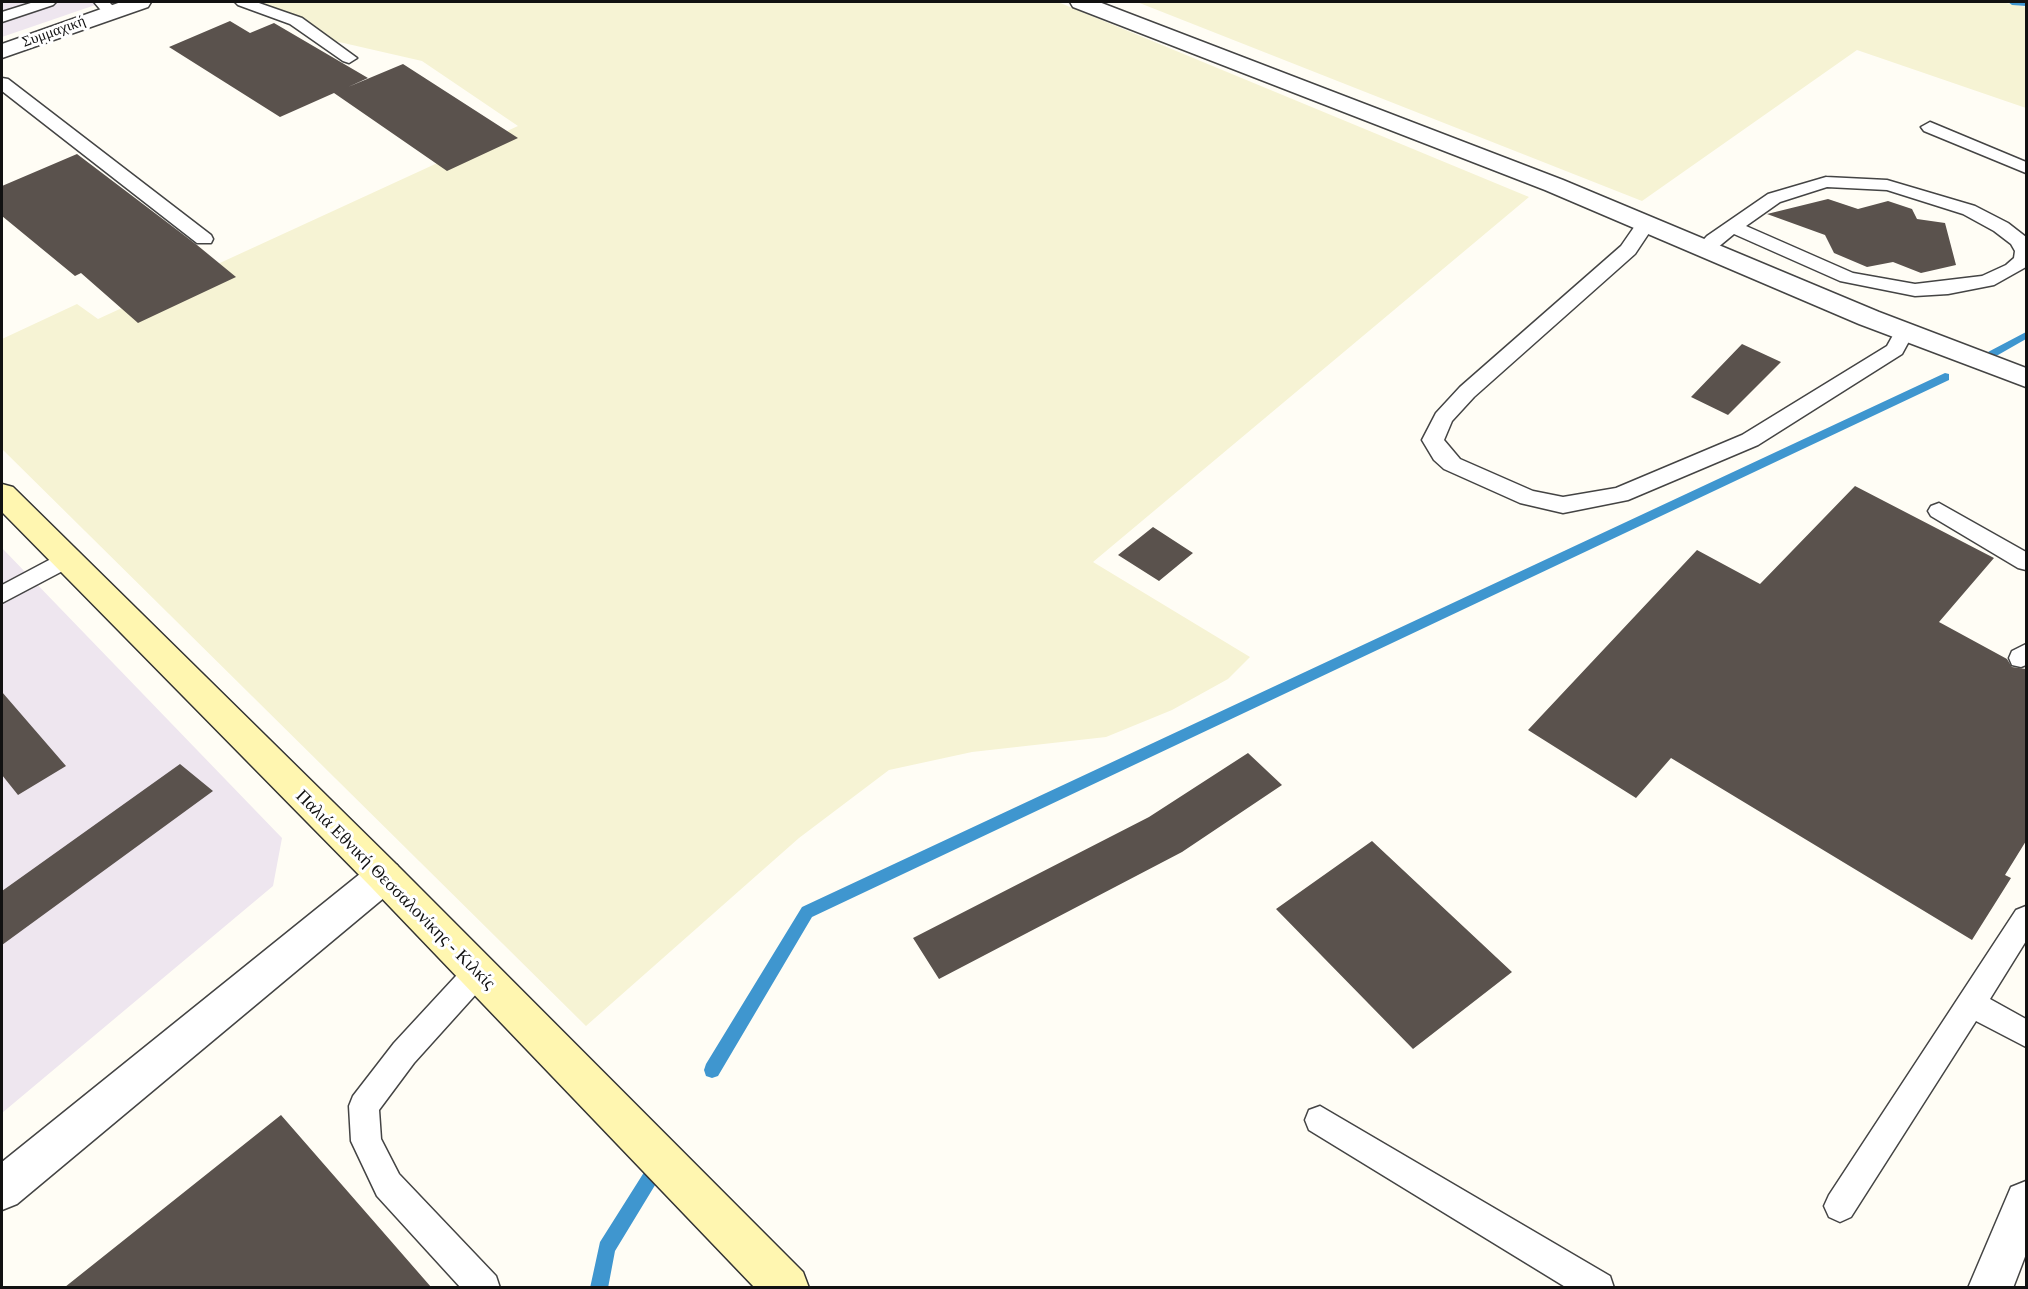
<!DOCTYPE html>
<meta charset="utf-8">
<style>
body{margin:0}
#map{position:relative;width:2028px;height:1289px;overflow:hidden;background:#fffdf5;font-family:Georgia,serif}
canvas{display:block}
.frame{position:absolute;inset:0;border:3px solid #111;pointer-events:none}
</style>
<div id="map">
<canvas width="2028" height="1289"></canvas>
<div class="frame"></div>
</div>
<script>
const ctx = document.querySelector('canvas').getContext('2d');
ctx.lineJoin = 'round';
function fill(path, color) { ctx.fillStyle = color; ctx.fill(path, 'evenodd'); }
const poly = rows => new Path2D(rows.map(r => 'M' + r).join(''));
function stroke(path, color, width, dash) { ctx.strokeStyle = color; ctx.lineWidth = width; ctx.lineCap = dash ? 'butt' : 'round'; ctx.setLineDash(dash || []); ctx.stroke(path); }
function write(font, color, halo, rows, align = 'center') {
  ctx.font = font + ' Georgia,serif'; ctx.lineWidth = 6; ctx.setLineDash([]); ctx.textBaseline = 'middle'; ctx.strokeStyle = halo; ctx.fillStyle = color; for (const [text, x, y, turn = 0] of rows) {
    ctx.save(); ctx.translate(x, y); ctx.rotate((+turn || 0) * Math.PI / 180); ctx.textAlign = isNaN(turn) ? turn : align; if (halo) ctx.strokeText(text, 0, 0); ctx.fillText(text, 0, 0); ctx.restore();
  }
}
fill(poly([
 [2,2,104,2,2,37],
 [2,548,282,838,273,886,2,1113]
]), '#eee6ef');
fill(poly([
 [256,2,1058,2,1529,197,1093,562,1250,657,1228,679,1172,710,1106,737,972,752,889,770,799,838,586,1026,2,449,2,339,77,304,98,319,518,126,422,61,313,36],
 [1137,2,2001,2,2026,7,2026,108,1857,50,1642,201]
]), '#f6f3d4');
fill(poly([
 [2008,2,2026,2,2026,6,2012,5,2008,2],
 [2026,332,2026,339,1998,355,1994,356,1988,352,2026,332],
 [1945,373,1949,374,1949,380,812,917,718,1076,712,1078,706,1076,704,1070,706,1064,802,907,1945,373],
 [654,1163,660,1166,663,1172,615,1251,608,1288,590,1288,600,1242,648,1166,654,1163]
]), '#3f96cf');
fill(poly([
 [230,21,250,33,274,23,368,78,348,87,403,64,518,138,447,171,334,93,280,117,169,47],
 [77,154,197,245,236,277,138,323,81,273,75,276,2,216,2,186],
 [1828,199,1858,209,1888,201,1912,209,1917,219,1945,223,1956,265,1921,273,1893,262,1867,267,1834,253,1825,235,1767,214],
 [1742,344,1781,362,1728,415,1691,397],
 [1855,486,1994,558,1939,622,2007,659,2012,667,2026,669,2026,841,2005,875,2011,878,1972,940,1671,758,1636,798,1528,730,1697,550,1760,584],
 [1153,527,1193,553,1159,581,1118,555],
 [2,692,66,766,18,795,2,775],
 [1248,753,1282,785,1182,852,939,979,913,938,1149,817],
 [180,764,213,791,2,945,2,891],
 [1372,841,1512,972,1413,1049,1276,909],
 [281,1115,431,1287,65,1287]
]), '#5a524d');
const service = poly([
 [34,2,56,2,53,5,2,22,2,12,34,2],
 [94,2,109,2,119,12,117,15,105,15,94,2],
 [235,2,256,2,302,18,357,58,349,63,343,61,290,24,238,5,235,2],
 [2,78,8,79,211,235,213,239,211,243,197,243,2,91,2,78],
 [1930,122,2026,162,2026,173,1924,131,1921,127,1930,122],
 [1826,177,1887,180,1975,206,2008,223,2026,237,2026,267,1994,285,1948,294,1915,296,1840,281,1734,234,1711,253,1697,253,1695,249,1707,236,1768,194,1826,177],
 [1827,187,1887,190,1963,214,1994,231,2011,244,2015,251,2014,258,2006,265,1982,276,1915,284,1853,273,1746,226,1780,202,1827,187],
 [1646,218,1655,224,1635,254,1474,397,1452,421,1444,440,1460,459,1533,491,1563,497,1616,488,1742,435,1887,346,1897,328,1911,328,1914,332,1902,354,1758,445,1628,500,1563,513,1520,503,1444,469,1434,460,1422,440,1436,413,1460,387,1621,246,1639,220,1646,218],
 [1939,503,2026,552,2026,570,2018,568,1931,516,1928,511,1931,506,1939,503],
 [66,551,74,553,77,559,74,565,2,603,2,585,66,551],
 [2026,644,2026,665,2021,667,2012,665,2009,658,2012,651,2026,644],
 [2026,906,2026,941,1990,999,2026,1019,2026,1047,1976,1021,1851,1217,1840,1222,1829,1217,1824,1206,1829,1195,2016,910,2026,906],
 [477,960,487,964,491,973,487,982,414,1063,379,1110,381,1139,399,1174,496,1276,500,1288,461,1288,377,1196,351,1141,349,1106,353,1096,394,1043,467,964,477,960],
 [1320,1106,1610,1276,1614,1288,1567,1288,1309,1130,1305,1120,1309,1110,1320,1106]
]);
const minor = poly([
 [121,2,151,2,148,7,2,58,2,44,121,2],
 [1070,2,1099,2,1563,180,1879,312,2026,368,2026,387,1859,324,1545,190,1073,7,1070,2],
 [384,860,397,865,403,876,397,887,17,1204,2,1210,2,1162,371,865,384,860],
 [2026,1181,2026,1254,2013,1288,1968,1288,2011,1187,2026,1181]
]);
const secondary = poly([
 [2,484,13,487,397,865,803,1272,809,1288,755,1288,371,887,2,512,2,484]
]);
stroke(service, '#444', 3);
stroke(minor, '#444', 3);
stroke(secondary, '#333', 3);
fill(service, '#fff');
fill(minor, '#fff');
fill(secondary, '#fff6b0');
write('15px', '#111', '#fff', [
 ["Συμμαχική",54,32,-20]
]);
write('18px', '#111', '#fff', [
 ["Παλιά Εθνική Θεσσαλονίκης - Κιλκίς",395,890,45]
]);
</script>
